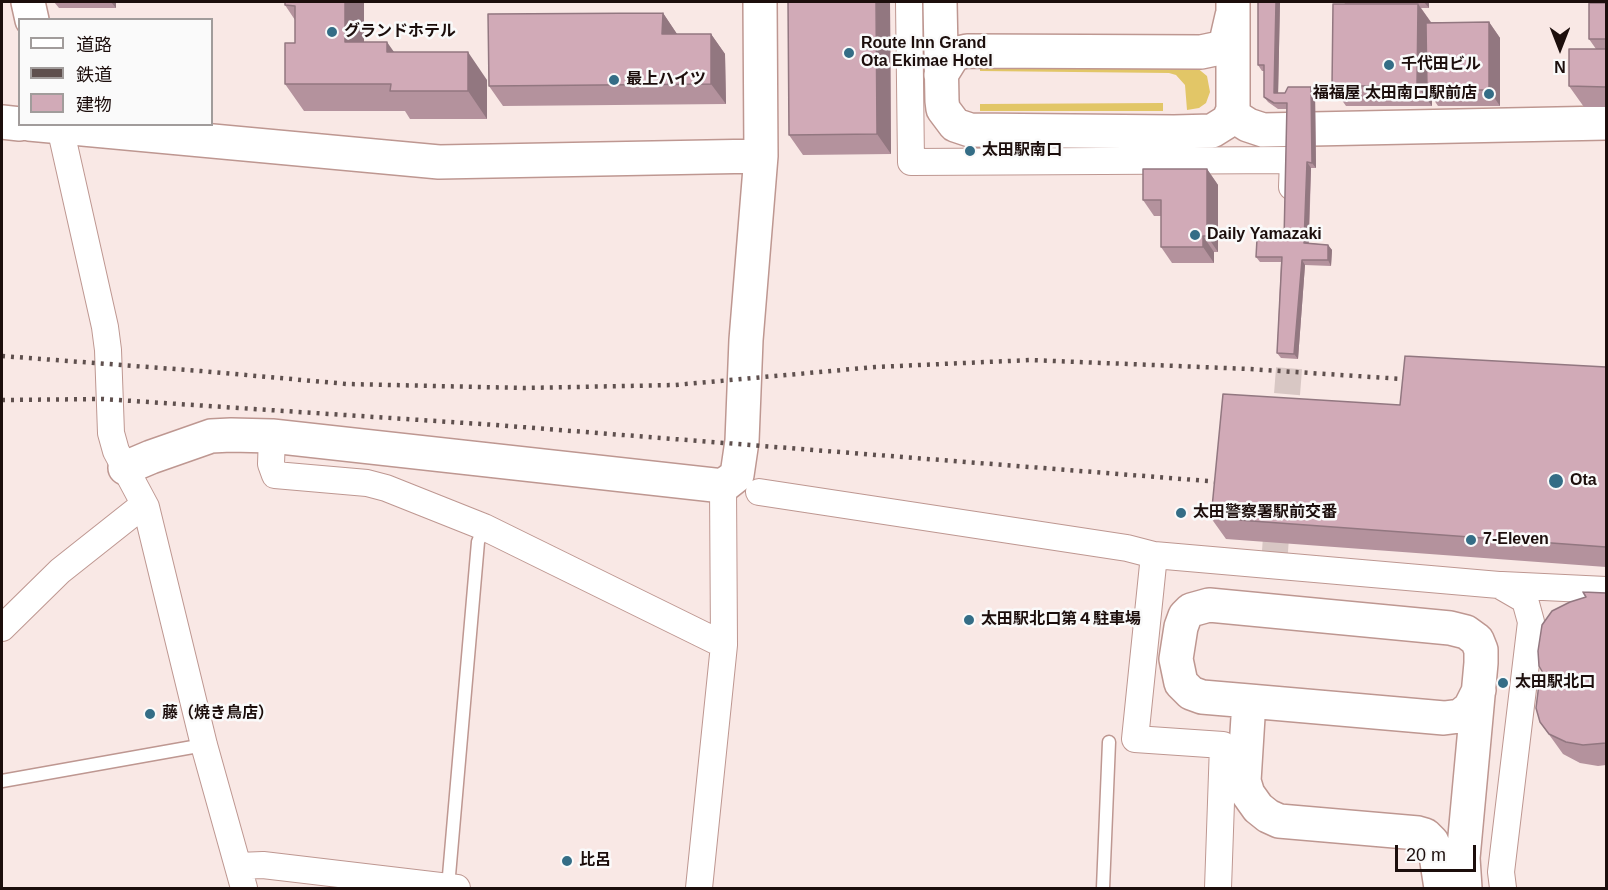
<!DOCTYPE html>
<meta charset="utf-8">
<style>
body{margin:0}
#map{position:relative;width:1608px;height:890px;overflow:hidden;background:#f9e8e5;font-family:Arial,"Noto Sans JP",sans-serif}
canvas{display:block}
.frame{position:absolute;inset:0;border:3px solid #1c0e0c;pointer-events:none}
.legend{position:absolute;left:18px;top:18px;width:195px;height:108px;box-sizing:border-box;background:#fafafa;border:2px solid #a19c9b;margin:0;padding:8px 10px;list-style:none;font-size:18px;color:#1c0e0c}
.legend li{display:flex;align-items:center;gap:12px;height:30px}
.legend b{width:30px;border:2px solid #a19c9b}
.north{position:absolute;left:1530px;top:18px;width:60px;height:60px;-webkit-text-stroke:4px #fafafa;paint-order:stroke;rotate:180deg;font-size:16px;font-weight:700;line-height:24px;text-align:center;color:#1c0e0c}
.north::after{content:'';display:block;margin:auto;width:21px;height:27px;background:#1c0e0c;clip-path:polygon(50% 0,100% 100%,50% 72%,0 100%)}
.scale{position:absolute;left:1395px;top:845px;width:81px;height:27px;box-sizing:border-box;border:3px solid #1c0e0c;border-top:0;padding-left:8px;font-size:18px;line-height:21px;white-space:nowrap;color:#1c0e0c;-webkit-text-stroke:4px #fafafa;paint-order:stroke}
</style>
<div id="map">
<canvas width="1608" height="890"></canvas>
<div class="frame"></div>
<ul class="legend">
<li><b style="height:8px;background:#fff"></b>道路</li>
<li><b style="height:8px;background:#5f504e"></b>鉄道</li>
<li><b style="height:16px;background:#d1aab7"></b>建物</li>
</ul>
<div class="north">N</div>
<div class="scale">20 m</div>
</div>
<script>
const ctx = document.querySelector('canvas').getContext('2d');
ctx.lineJoin = 'round';
function fill(path, color) { ctx.fillStyle = color; ctx.fill(path, 'evenodd'); }
const poly = rows => new Path2D(rows.map(r => 'M' + r).join(''));
function stroke(path, color, width, dash) { ctx.strokeStyle = color; ctx.lineWidth = width; ctx.lineCap = dash ? 'butt' : 'round'; ctx.setLineDash(dash || []); ctx.stroke(path); }
function write(font, color, halo, rows, align = 'center') {
  ctx.font = font + ' Arial,"Noto Sans JP",sans-serif'; ctx.lineWidth = 5; ctx.setLineDash([]); ctx.textBaseline = 'middle'; ctx.strokeStyle = halo; ctx.fillStyle = color; for (const [text, x, y, turn = 0] of rows) {
    ctx.save(); ctx.translate(x, y); ctx.rotate((+turn || 0) * Math.PI / 180); ctx.textAlign = isNaN(turn) ? turn : align; if (halo) ctx.strokeText(text, 0, 0); ctx.fillText(text, 0, 0); ctx.restore();
  }
}
fill(poly([
 [980,64,1196,67,1207,76,1210,92,1206,103,1199,108,1187,110,1185,85,1176,75,1169,73,980,71],
 [1163,103,1163,111,980,111,980,104]
]), '#e2c667');
stroke(poly([
 [1284,433,1290,356],
 [1274,566,1278,508]
]), '#d8c7c4', 26, [26, 13]);
const lane = poly([
 [2,781,204,745],
 [448,887,478,542,484,527],
 [1103,888,1109,742]
]);
const street = poly([
 [909,2,911,162,1293,160,1292,187],
 [60,127,105,327,108,350,111,433,116,451,146,507,204,745,244,888],
 [272,436,271,464,275,475,367,483,386,488,484,527,724,645,699,888],
 [723,486,724,645],
 [759,492,1127,548,1154,555],
 [1502,585,1606,590],
 [2,628,60,571,137,510,146,507],
 [238,866,263,865,457,888],
 [1218,888,1223,745,1135,739,1154,555,1499,585,1525,600,1531,622,1501,872,1503,888]
]);
const secondary = poly([
 [28,2,32,20],
 [940,2,942,101,943,109,955,125,970,130,1174,132,1212,131,1228,121,1233,110,1233,2],
 [941,75,954,54,967,51,1201,52,1220,48,1226,42,1232,16],
 [1233,110,1237,118,1248,125,1263,130,1606,123],
 [2,122,20,124],
 [29,124,439,162,761,156],
 [125,468,151,457,211,436,231,435,272,436,723,486,737,475,742,441,746,340,761,156,760,2],
 [1249,701,1444,718,1460,716,1470,708,1479,690],
 [1441,888,1435,849,1432,842,1425,835,1418,833,1279,821,1268,816,1258,808,1248,794,1244,781,1249,701,1202,697,1191,693,1181,683,1176,659,1181,627,1185,616,1191,610,1209,605,1450,628,1466,632,1477,640,1481,650,1481,663,1463,858,1465,888]
]);
stroke(lane, '#be9791', 15);
stroke(street, '#be9791', 28);
stroke(secondary, '#be9791', 36);
stroke(lane, '#fff', 12);
stroke(street, '#fff', 26);
stroke(secondary, '#fff', 33);
stroke(poly([
 [2,356,201,371,347,384,525,388,675,385,875,367,1031,360,1249,369,1418,380],
 [2,400,103,399,496,425,1233,483]
]), '#5f504e', 4.5, [3, 6]);
fill(poly([
 [54,2,116,2,116,8,59,8],
 [285,2,364,2,364,42,394,52,487,80,487,119,410,119,405,111,304,111,285,84,295,43,295,20,285,5],
 [788,2,890,2,891,154,803,155,789,135],
 [1258,2,1280,2,1278,93,1315,93,1316,168,1311,168,1309,243,1328,245,1332,250,1331,266,1305,265,1298,359,1281,358,1277,353,1281,262,1260,262,1256,257,1284,240,1287,109,1278,109,1268,102,1264,97,1264,71,1262,71,1258,65],
 [1344,2,1429,2,1429,8,1421,8,1431,22,1489,22,1500,38,1500,106,1438,106,1432,97,1432,106,1346,106,1332,86,1345,4],
 [1606,3,1606,107,1584,107,1569,86,1596,49,1589,39],
 [663,13,677,34,711,34,725,54,726,104,503,106,489,86],
 [1207,169,1218,185,1218,252,1214,252,1214,263,1172,263,1161,247,1161,216,1154,216,1143,200],
 [1606,367,1606,567,1226,539,1211,518,1400,405],
 [1606,593,1606,765,1598,766,1580,763,1563,754,1540,722]
]), '#b4929d');
fill(poly([
 [111,2,116,2,116,8],
 [345,2,364,2,364,69,345,42],
 [876,2,890,2,891,154,877,134],
 [1276,2,1280,2,1278,98,1274,93],
 [1424,2,1429,2,1429,8],
 [1418,4,1432,24,1427,90,1432,97,1432,106,1417,86],
 [663,13,677,34,677,55,662,34],
 [1489,22,1500,38,1500,106,1489,90],
 [711,34,725,54,726,104,711,84],
 [387,42,406,69,387,52],
 [468,52,487,80,487,119,468,91],
 [1311,87,1315,93,1316,168,1312,163],
 [1307,162,1311,168,1308,249,1304,243],
 [1207,169,1218,185,1218,252,1207,236],
 [1203,236,1214,252,1214,263,1203,247],
 [1328,245,1332,250,1331,266,1328,260],
 [1302,260,1305,265,1298,359,1294,354]
]), '#927780');
const building = poly([
 [285,2,345,2,345,42,387,42,387,52,468,52,468,91,390,91,391,84,285,84,285,43,295,43,295,6,285,5,285,2],
 [788,2,876,2,877,134,789,135,788,2],
 [1258,2,1276,2,1274,93,1285,93,1288,87,1311,87,1312,163,1307,162,1304,243,1328,245,1328,260,1302,260,1294,354,1277,353,1282,257,1256,257,1257,239,1284,240,1287,103,1274,103,1264,97,1264,65,1258,65,1258,2],
 [1589,3,1606,3,1606,39,1589,39,1589,3],
 [1333,4,1418,4,1417,86,1332,86,1333,4],
 [663,13,662,34,711,34,711,84,489,86,488,14,663,13],
 [1489,22,1489,90,1427,90,1426,23,1489,22],
 [1569,49,1606,49,1606,87,1569,86,1569,49],
 [1143,169,1207,169,1207,236,1203,236,1203,247,1161,247,1161,200,1143,200,1143,169],
 [1405,356,1606,367,1606,547,1211,518,1223,394,1400,405,1405,356],
 [1583,592,1606,593,1606,743,1583,745,1566,742,1549,734,1540,722,1536,708,1539,684,1543,673,1539,666,1538,651,1542,625,1552,611,1570,602,1586,597,1583,592]
]);
fill(building, '#d1aab7');
stroke(building, '#927780', 1.5);
for (const [x, y, r, color] of [
 [332,32,6,"#346d86"],
 [849,53,6,"#346d86"],
 [1389,65,6,"#346d86"],
 [614,80,6,"#346d86"],
 [1489,94,6,"#346d86"],
 [970,151,6,"#346d86"],
 [1195,235,6,"#346d86"],
 [1556,481,8,"#346d86"],
 [1181,513,6,"#346d86"],
 [1471,540,6,"#346d86"],
 [969,620,6,"#346d86"],
 [1503,683,6,"#346d86"],
 [150,714,6,"#346d86"],
 [567,861,6,"#346d86"]
]) { const dot = new Path2D(); dot.arc(x, y, r, 0, 2 * Math.PI); ctx.fillStyle = color; ctx.fill(dot); stroke(dot, '#fafafa', 2); }
write('bold 16px', '#1c0e0c', '#fafafa', [
 ["グランドホテル",344,32],
 ["Route Inn Grand",861,44],
 ["Ota Ekimae Hotel",861,62],
 ["千代田ビル",1401,65],
 ["最上ハイツ",626,80],
 ["福福屋 太田南口駅前店",1477,94,"right"],
 ["太田駅南口",982,151],
 ["Daily Yamazaki",1207,235],
 ["Ota",1570,481],
 ["太田警察署駅前交番",1193,513],
 ["7-Eleven",1483,540],
 ["太田駅北口第４駐車場",981,620],
 ["太田駅北口",1515,683],
 ["藤（焼き鳥店）",162,714],
 ["比呂",579,861]
], 'left');
</script>
